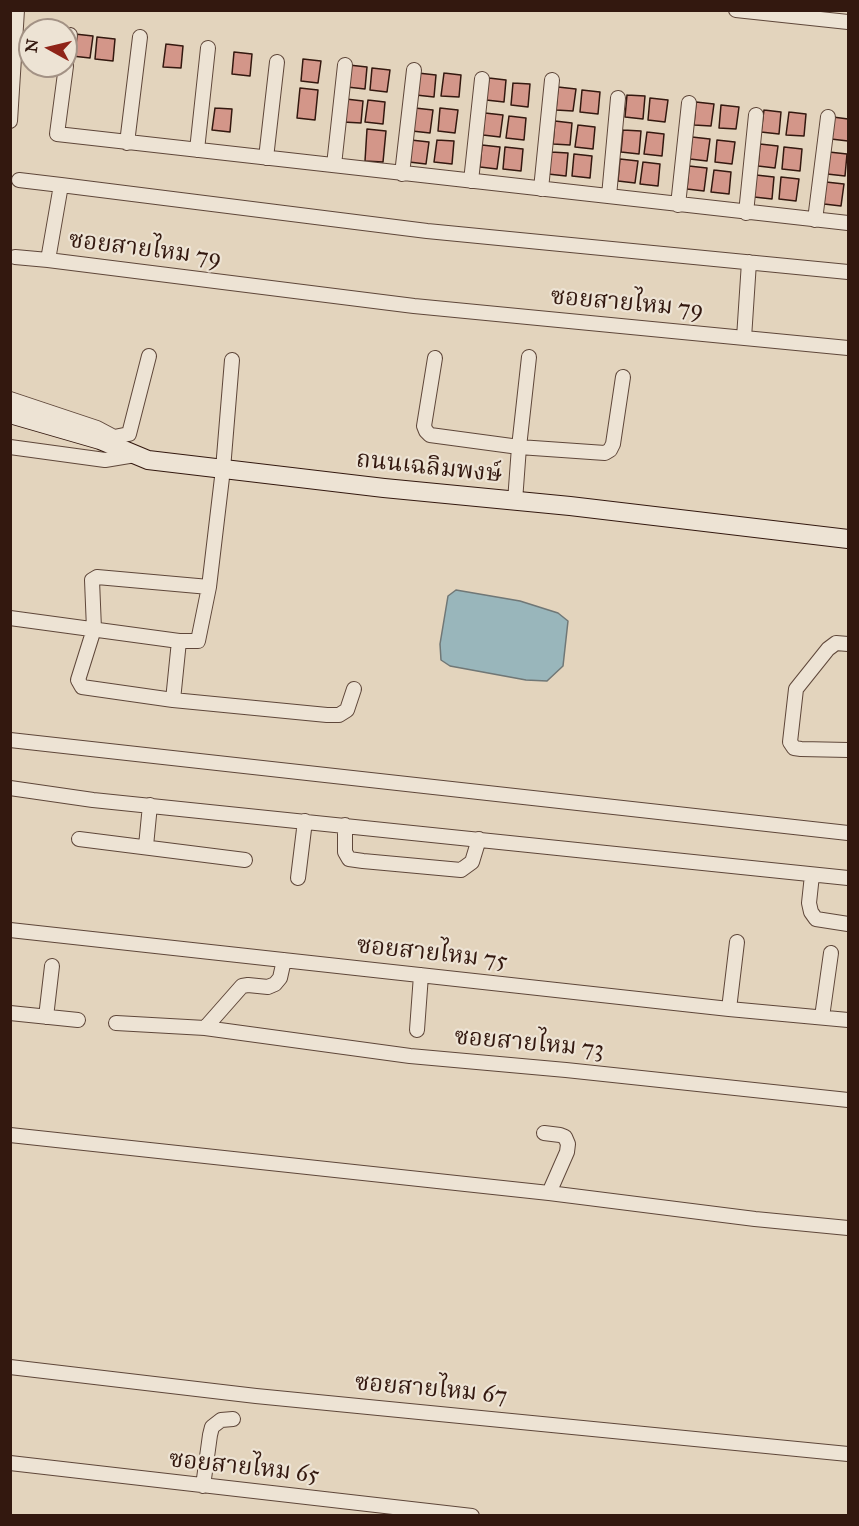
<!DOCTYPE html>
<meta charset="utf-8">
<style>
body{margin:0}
#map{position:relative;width:859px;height:1526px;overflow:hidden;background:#e3d4bd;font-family:"IM FELL Great Primer",serif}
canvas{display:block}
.frame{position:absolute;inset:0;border:12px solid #33180f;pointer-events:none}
.north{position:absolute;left:18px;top:18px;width:60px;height:60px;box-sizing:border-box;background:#ede3d4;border:2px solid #a39285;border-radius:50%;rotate:278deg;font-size:16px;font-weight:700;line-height:24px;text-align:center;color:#33180f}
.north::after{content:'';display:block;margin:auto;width:21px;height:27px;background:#8f2418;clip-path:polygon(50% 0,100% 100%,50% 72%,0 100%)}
</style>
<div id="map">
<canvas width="859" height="1526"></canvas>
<div class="frame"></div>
<div class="north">N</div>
</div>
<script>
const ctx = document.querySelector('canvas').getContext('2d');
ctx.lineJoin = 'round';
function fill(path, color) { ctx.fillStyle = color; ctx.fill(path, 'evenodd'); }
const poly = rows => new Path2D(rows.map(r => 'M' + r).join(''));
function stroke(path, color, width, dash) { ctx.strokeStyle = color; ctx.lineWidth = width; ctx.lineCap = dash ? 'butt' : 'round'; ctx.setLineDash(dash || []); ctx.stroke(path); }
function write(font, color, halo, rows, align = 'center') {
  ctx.font = font + ' "IM FELL Great Primer","Noto Serif Thai",serif'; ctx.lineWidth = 4.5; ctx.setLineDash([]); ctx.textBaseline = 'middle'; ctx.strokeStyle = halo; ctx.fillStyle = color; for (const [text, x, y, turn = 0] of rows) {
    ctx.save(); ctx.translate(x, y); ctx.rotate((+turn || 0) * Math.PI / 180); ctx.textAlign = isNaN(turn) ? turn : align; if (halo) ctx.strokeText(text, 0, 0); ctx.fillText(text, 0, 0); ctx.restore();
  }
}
const water = poly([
 [456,590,520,601,558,613,568,621,563,666,547,681,526,680,450,666,441,660,440,644,448,596,456,590]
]);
fill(water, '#99b6bb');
stroke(water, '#707776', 1.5);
const building = poly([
 [75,34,93,36,90,58,72,56,75,34],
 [97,37,115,39,113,61,95,59,97,37],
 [166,44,183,46,181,68,163,67,166,44],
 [234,52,252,54,250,76,232,74,234,52],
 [303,59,321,61,318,83,301,81,303,59],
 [349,65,367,67,365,89,347,87,349,65],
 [372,68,390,70,387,92,370,90,372,68],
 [418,73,436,75,434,97,416,95,418,73],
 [444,73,461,75,459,97,441,96,444,73],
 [489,78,506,80,504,102,486,100,489,78],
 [513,83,530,84,528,107,511,105,513,83],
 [558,87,576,89,573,111,556,110,558,87],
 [300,88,318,90,315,120,297,118,300,88],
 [582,90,600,92,598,114,580,112,582,90],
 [627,95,645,96,643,119,625,117,627,95],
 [650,98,668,100,665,122,648,120,650,98],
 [346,99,363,101,361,123,343,122,346,99],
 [368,100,385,102,383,124,365,122,368,100],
 [696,102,714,104,711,126,694,125,696,102],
 [721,105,739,107,736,129,719,128,721,105],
 [215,108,232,109,230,132,212,130,215,108],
 [415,108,433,110,430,133,412,131,415,108],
 [440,108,458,110,455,133,438,131,440,108],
 [764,110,781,112,779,134,761,132,764,110],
 [789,112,806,114,804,136,786,135,789,112],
 [485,113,503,115,500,137,483,135,485,113],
 [509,116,526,118,524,140,506,138,509,116],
 [833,117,848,119,848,141,831,139,833,117],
 [555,121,572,123,570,145,553,144,555,121],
 [578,125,595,127,593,149,575,147,578,125],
 [367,129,386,131,383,162,365,161,367,129],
 [623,130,641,131,639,154,621,152,623,130],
 [647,132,664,134,662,156,644,154,647,132],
 [692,137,710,139,707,161,690,159,692,137],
 [411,140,429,142,426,164,409,162,411,140],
 [437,140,454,141,452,164,434,162,437,140],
 [717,140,735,142,732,164,715,162,717,140],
 [760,144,778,146,775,168,758,166,760,144],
 [482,145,500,147,497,169,480,167,482,145],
 [505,147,523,149,521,171,503,169,505,147],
 [784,147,802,149,800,171,782,169,784,147],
 [551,152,568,153,566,176,548,174,551,152],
 [829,152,847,154,845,176,827,174,829,152],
 [574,154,592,156,590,178,572,176,574,154],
 [620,159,638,161,635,183,618,181,620,159],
 [643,162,660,164,658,186,640,184,643,162],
 [689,166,707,168,704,191,687,189,689,166],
 [714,170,731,172,729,194,711,192,714,170],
 [756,175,774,177,772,199,754,197,756,175],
 [781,177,799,179,796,201,779,199,781,177],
 [826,182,844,184,841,206,824,204,826,182]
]);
fill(building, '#d39689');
stroke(building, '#33180f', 1.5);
const minor = poly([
 [736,10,848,22],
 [66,63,70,35],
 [66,66,57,134,848,223],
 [10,121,17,10],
 [127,143,140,37],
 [197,150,208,48],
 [266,158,277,62],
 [334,165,345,65],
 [402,174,414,70],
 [19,180,61,185],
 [471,181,482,79],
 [541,189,552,80],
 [609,196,618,98],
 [678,205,689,103],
 [746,213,756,115],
 [815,220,828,117],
 [15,257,48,260],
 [848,272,427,231,61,185,48,260,414,306,848,348],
 [744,338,749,262],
 [435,358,424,426,426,431,430,435,519,447,605,453,610,450,613,444,623,377],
 [10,399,97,428,114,437,129,434,149,356],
 [10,447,105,460,135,455],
 [515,501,519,447,529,357],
 [209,587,97,577,92,580,94,629,78,680,82,687,173,700,327,715,339,715,347,710,354,689],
 [10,618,179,641],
 [848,644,836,643,828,649,796,689,790,742,794,748,801,749,848,750],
 [173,700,179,641,198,641,209,587,223,469,232,360],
 [10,740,848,833],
 [10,788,93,800,848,878],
 [345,825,345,852,349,859,363,861,461,870,472,862,479,839],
 [79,839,245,860],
 [146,846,150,805],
 [812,875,809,903,811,912,816,919,848,924],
 [298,878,305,821],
 [10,930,729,1009,848,1020],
 [729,1009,737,942],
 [10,1013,78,1020],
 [46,1017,52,966],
 [822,1017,831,953],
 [116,1023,205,1028,242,986,248,985,268,987,275,984,280,978,284,960],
 [205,1028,410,1056,566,1070,848,1100],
 [417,1030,421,975],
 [544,1133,560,1135,565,1137,568,1144,567,1152,549,1193],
 [10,1135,549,1193,755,1219,848,1228],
 [10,1367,256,1396,848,1454],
 [10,1463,472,1516],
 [203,1486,210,1435,212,1427,221,1420,233,1419]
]);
const secondary = poly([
 [10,414,100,440,148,460,384,488,570,506,848,539]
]);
stroke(minor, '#5f473a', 16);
stroke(secondary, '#33180f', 20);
stroke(minor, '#ede3d4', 14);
stroke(secondary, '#ede3d4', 18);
write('24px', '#33180f', '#ede3d4', [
 ["ซอยสายไหม 79",145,250,7],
 ["ซอยสายไหม 79",627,304,5],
 ["ถนนเฉลิมพงษ์",429,468,6],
 ["ซอยสายไหม 75",432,954,6],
 ["ซอยสายไหม 73",529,1044,5],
 ["ซอยสายไหม 67",431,1390,5],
 ["ซอยสายไหม 65",244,1468,6]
]);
</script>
